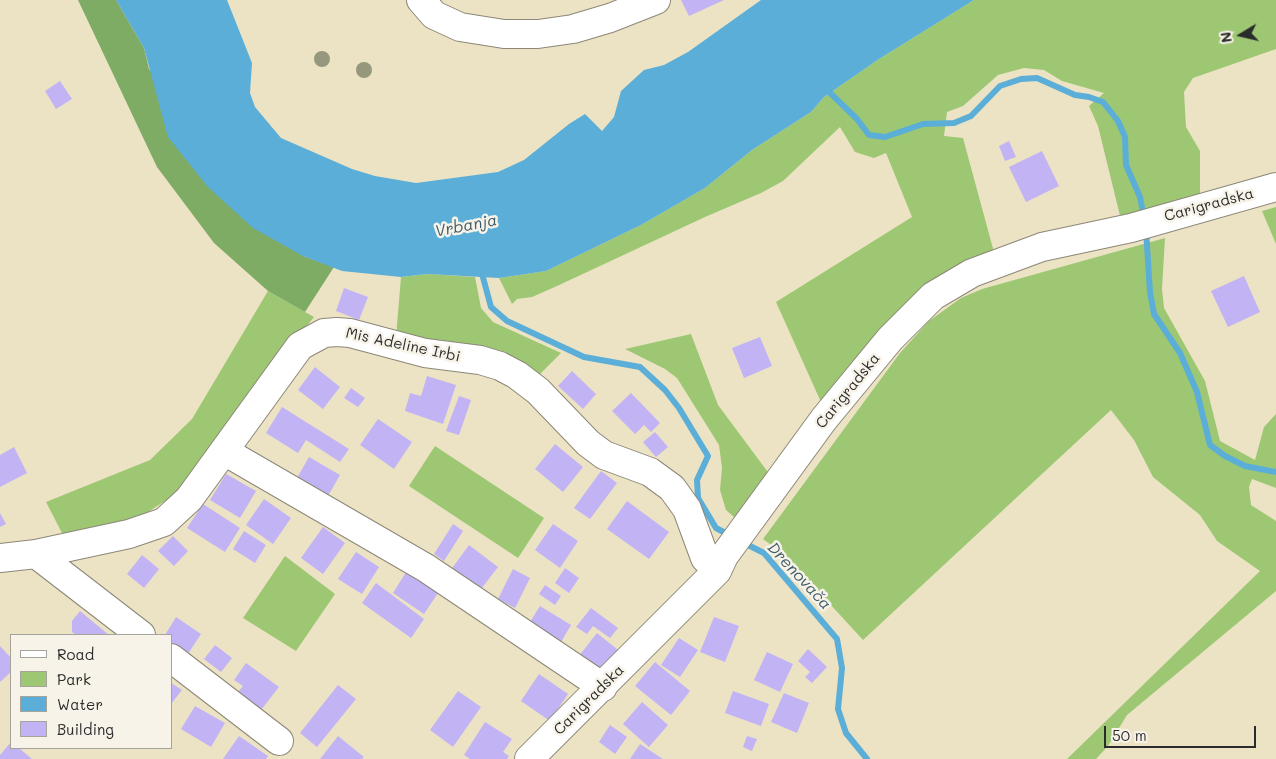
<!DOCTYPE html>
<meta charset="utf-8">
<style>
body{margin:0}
#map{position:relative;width:1276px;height:759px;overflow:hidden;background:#ece3c4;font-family:Mali,sans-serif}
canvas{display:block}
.legend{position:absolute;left:10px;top:634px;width:162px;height:115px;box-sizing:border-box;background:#f7f3e8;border:1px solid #a5a39c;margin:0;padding:6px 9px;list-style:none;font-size:15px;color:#2b2b2b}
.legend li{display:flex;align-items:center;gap:10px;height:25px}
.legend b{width:25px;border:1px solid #a5a39c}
.north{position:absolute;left:1216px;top:10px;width:50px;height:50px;-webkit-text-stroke:4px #f7f3e8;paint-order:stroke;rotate:261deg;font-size:14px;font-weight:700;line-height:20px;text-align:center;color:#2b2b2b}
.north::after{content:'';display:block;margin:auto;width:18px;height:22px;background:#2b2b2b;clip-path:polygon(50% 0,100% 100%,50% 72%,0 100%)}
.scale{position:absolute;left:1104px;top:726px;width:152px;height:22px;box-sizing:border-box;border:2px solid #2b2b2b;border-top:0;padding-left:6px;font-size:15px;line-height:18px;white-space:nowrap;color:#2b2b2b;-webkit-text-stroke:4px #f7f3e8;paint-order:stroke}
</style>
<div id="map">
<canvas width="1276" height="759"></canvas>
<ul class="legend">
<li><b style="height:6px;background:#fff"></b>Road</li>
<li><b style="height:14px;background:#9dc773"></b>Park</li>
<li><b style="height:14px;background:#5baed7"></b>Water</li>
<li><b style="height:14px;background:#c2b3f5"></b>Building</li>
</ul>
<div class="north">N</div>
<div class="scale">50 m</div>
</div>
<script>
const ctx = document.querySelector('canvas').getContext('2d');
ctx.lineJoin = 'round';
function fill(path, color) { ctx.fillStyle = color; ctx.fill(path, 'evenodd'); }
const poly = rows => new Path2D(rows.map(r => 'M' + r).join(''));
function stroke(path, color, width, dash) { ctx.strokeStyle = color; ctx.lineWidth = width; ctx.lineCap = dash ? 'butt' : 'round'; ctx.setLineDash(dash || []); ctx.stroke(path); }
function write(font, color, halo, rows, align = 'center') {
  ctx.font = font + ' Mali,sans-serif'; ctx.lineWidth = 5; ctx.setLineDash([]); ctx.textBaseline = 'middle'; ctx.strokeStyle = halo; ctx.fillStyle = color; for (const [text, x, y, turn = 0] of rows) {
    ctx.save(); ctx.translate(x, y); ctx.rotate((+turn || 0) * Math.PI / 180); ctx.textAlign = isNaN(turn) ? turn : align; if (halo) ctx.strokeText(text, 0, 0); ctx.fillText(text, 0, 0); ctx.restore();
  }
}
fill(poly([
 [974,0,1276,0,1276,49,1193,78,1184,92,1186,127,1200,151,1200,199,1122,224,1098,126,1089,106,1104,93,1062,81,1044,70,1024,68,998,75,963,106,947,112,944,136,963,138,995,256,825,411,776,302,912,217,886,153,874,158,855,152,840,127,783,181,761,193,705,217,557,286,532,297,517,299,512,304,499,278,546,271,641,225,705,188,752,150,811,112,824,97,879,59],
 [1276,207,1276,244,1262,211],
 [1165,238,1162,289,1164,308,1205,381,1220,441,1255,460,1264,427,1276,414,1276,488,1252,479,1249,487,1251,505,1276,521,1276,591,1127,715,1108,746,1096,759,1067,759,1260,571,1217,541,1200,515,1153,477,1134,440,1111,410,863,640,785,555,763,539,900,353,929,321,961,298,982,289],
 [427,274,475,277,481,308,493,322,561,353,535,379,396,337,401,277],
 [268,291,314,317,174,495,148,512,133,519,63,535,46,502,150,460,192,419],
 [691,334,718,405,776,483,742,524,726,510,720,490,722,468,719,445,677,378,665,369,625,349],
 [435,446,544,518,518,558,409,486],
 [285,556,335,594,296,651,243,618]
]), '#9dc773');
fill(poly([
 [78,0,116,0,144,48,149,69,303,256,334,267,305,312,268,291,214,243,157,167]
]), '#7eac65');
fill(poly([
 [116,0,227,0,252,63,250,93,255,107,281,138,352,169,375,176,416,183,498,172,524,160,569,124,585,114,602,131,614,117,621,91,644,70,664,65,688,52,761,0,974,0,879,59,824,97,811,112,752,150,705,188,641,225,546,271,499,278,427,274,401,277,342,271,303,256,253,228,207,186,168,137,144,48]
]), '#5baed7');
stroke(poly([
 [825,88,857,119,869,135,885,137,923,124,954,123,971,116,1000,86,1021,79,1037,78,1075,95,1089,97,1103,102,1118,121,1125,137,1126,165,1140,197,1144,218],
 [1146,230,1150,292,1154,314,1180,353,1197,392,1210,445,1225,456,1245,466,1276,472],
 [481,270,491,307,507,321,584,357,640,367,665,390,679,408,708,456,697,480,698,498,716,528,731,536],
 [742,542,764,553,837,639,842,668,838,709,846,733,867,759]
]), '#5baed7', 6);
fill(poly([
 [681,0,724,0,689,16],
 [60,81,72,99,56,109,45,91],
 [1009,141,1016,157,1005,161,999,146],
 [1042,151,1059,186,1026,202,1009,167],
 [1244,276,1260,312,1228,327,1211,291],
 [344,288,368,297,359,320,336,311],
 [760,337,772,366,744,378,732,348],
 [315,367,340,387,323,409,298,390],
 [572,371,596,394,583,409,558,386],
 [427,376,456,385,443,424,405,411,410,393,421,396],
 [351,388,365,398,358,407,344,398],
 [631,393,660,423,651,432,644,425,635,434,612,411],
 [459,396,471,400,459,435,446,431],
 [282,407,349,449,340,462,306,440,298,453,266,433],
 [378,419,412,442,394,469,360,445],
 [655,432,668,447,656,457,643,442],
 [555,444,583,467,563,492,535,469],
 [14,447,27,473,0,487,0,455],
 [309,457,340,475,328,496,297,478],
 [601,471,617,483,590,519,574,508],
 [226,474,256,491,240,518,210,500],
 [264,499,291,518,273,544,246,525],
 [627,501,669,532,649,559,607,529],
 [203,504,240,528,225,552,187,528],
 [0,513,6,524,0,527],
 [453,524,463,531,444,561,434,554],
 [553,524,578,541,560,568,535,550],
 [323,527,345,543,323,574,301,558],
 [244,531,266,545,255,563,233,549],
 [173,536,188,551,174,566,158,551],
 [469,545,498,567,478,593,450,571],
 [356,552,379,567,362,594,338,579],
 [142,555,159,569,144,588,127,574],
 [565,568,579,578,569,593,555,583],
 [408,569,440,590,424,614,393,593],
 [513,569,530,578,515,608,498,599],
 [376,583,424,619,411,638,362,603],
 [545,585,561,596,555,605,539,594],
 [540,606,571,625,561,642,530,622],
 [591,608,618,628,610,638,593,626,587,634,576,627],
 [80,611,109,635,76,635,72,632,72,621],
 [176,617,201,634,184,660,171,651,171,635,165,635],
 [714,617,739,626,725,662,700,652],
 [597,633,623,654,605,677,579,656],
 [679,638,698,650,680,677,661,665],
 [215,645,232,658,221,672,204,659],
 [0,646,11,658,11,672,0,682],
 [808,649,827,667,812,683,805,677,810,672,798,661],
 [767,652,793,664,780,692,754,680],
 [655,662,690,691,671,715,635,686],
 [246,663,279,687,261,710,237,693,243,686,234,680],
 [539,674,568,694,550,721,521,701],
 [171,683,182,690,171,704],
 [338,685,356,699,317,747,300,733],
 [458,691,481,707,453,747,430,730],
 [733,691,769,704,761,726,725,713],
 [784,693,809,703,797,733,771,722],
 [642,702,668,725,649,747,623,724],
 [195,706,225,723,211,747,181,729],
 [485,722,512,739,503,752,509,756,507,759,470,759,464,755],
 [610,725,627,737,615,754,599,742],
 [239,736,268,756,266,759,223,759],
 [338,736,364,757,362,759,320,759],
 [747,736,757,739,752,751,743,747],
 [11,742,11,748,19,748,32,759,0,759,0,755],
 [640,744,663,759,630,759]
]), '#c2b3f5');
const minor = poly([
 [421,0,434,15,460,27,504,34,538,34,573,29,610,18,656,0],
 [224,451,426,568,603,687],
 [36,554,141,635],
 [0,558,36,554,129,534,164,522,189,499,300,346,324,333,337,332,350,333,425,353,480,360,500,366,517,375,538,391,588,443,604,455,650,472,672,488,687,509,705,558,717,571],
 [171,658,279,741],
 [529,759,717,571,724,556,824,419,890,339,933,296,972,273,1042,247,1131,228,1276,187]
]);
stroke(minor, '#8c8778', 30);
stroke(minor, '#fff', 28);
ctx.fillStyle = '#95987c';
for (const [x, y] of [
 [322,59],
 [364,70]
]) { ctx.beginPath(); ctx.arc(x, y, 8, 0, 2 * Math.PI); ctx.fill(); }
write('15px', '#2b2b2b', '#f7f3e8', [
 ["Carigradska",1209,205,-15],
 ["Mis Adeline Irbi",403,345,12],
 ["Carigradska",848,391,-51],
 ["Carigradska",589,700,-45]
]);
write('italic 16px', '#3c5967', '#f7f3e8', [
 ["Vrbanja",466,226,-11],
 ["Drenovača",799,576,47]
]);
</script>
